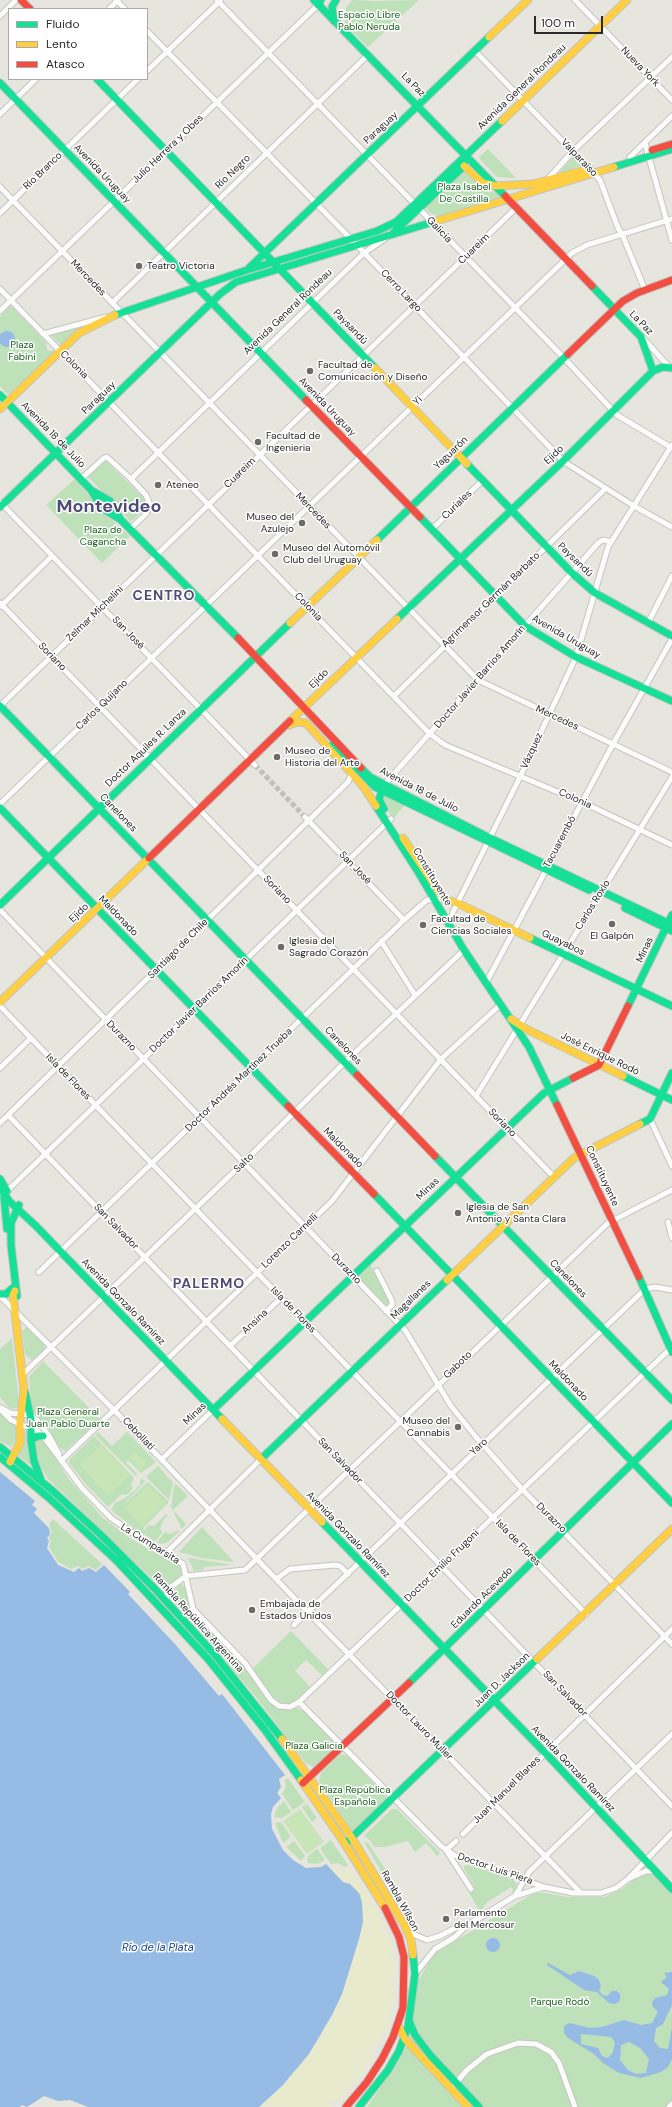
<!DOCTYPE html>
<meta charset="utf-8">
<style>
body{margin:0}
#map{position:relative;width:672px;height:2107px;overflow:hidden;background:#e6e5de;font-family:"DM Sans",sans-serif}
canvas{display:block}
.legend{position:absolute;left:8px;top:8px;width:140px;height:72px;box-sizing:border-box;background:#fff;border:1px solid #a9a9a9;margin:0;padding:5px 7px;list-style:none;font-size:12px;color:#292929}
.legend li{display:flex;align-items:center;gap:8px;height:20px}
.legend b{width:20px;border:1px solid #a9a9a9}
.scale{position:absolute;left:534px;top:16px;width:69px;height:18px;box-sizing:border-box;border:2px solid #292929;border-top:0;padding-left:5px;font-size:12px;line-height:14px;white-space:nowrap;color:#292929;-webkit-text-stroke:3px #fff;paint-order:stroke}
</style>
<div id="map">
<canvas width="672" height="2107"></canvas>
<ul class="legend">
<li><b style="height:5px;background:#16e098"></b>Fluido</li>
<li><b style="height:5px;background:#ffcf43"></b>Lento</li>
<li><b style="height:5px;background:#f24e42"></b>Atasco</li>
</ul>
<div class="scale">100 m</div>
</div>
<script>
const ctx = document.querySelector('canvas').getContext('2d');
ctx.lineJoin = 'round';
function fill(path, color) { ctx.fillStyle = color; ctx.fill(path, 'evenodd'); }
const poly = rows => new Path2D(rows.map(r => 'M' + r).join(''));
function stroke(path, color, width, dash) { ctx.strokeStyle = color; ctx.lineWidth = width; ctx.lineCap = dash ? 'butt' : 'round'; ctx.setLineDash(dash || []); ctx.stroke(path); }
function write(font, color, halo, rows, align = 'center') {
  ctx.font = font + ' "DM Sans",sans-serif'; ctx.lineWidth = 3; ctx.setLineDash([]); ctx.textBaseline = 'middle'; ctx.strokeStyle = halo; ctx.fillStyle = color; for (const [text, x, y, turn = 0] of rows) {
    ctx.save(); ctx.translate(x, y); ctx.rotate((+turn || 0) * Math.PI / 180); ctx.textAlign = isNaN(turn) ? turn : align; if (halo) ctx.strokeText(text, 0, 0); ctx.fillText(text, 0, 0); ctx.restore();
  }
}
fill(poly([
 [352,0,375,1,419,0,368,47,345,25,346,8],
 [488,149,516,178,497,177,492,172,480,159,479,157],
 [573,157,583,166,560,173,560,171],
 [463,171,481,187,496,193,500,198,438,216,430,213,425,206],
 [11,306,46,342,47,349,49,351,53,350,54,352,10,393,7,394,0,386,0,317,8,307],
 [82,325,61,345,52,336,52,335],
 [105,460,146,500,147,506,133,520,130,521,115,504,87,476],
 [75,479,105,514,130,536,102,563,46,505],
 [385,796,405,805,393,819,383,803,382,798],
 [370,1264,390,1300,391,1303,388,1307,358,1277],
 [27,1327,45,1344,44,1350,32,1360,25,1354,22,1331],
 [12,1338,19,1403,17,1408,12,1409,9,1408,0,1397,0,1349],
 [43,1361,100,1419,65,1451,58,1447,47,1426,34,1412,31,1402,29,1377],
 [0,1413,17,1426,16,1441,11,1447,0,1441],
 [25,1430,28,1431,32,1464,30,1465,18,1455],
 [98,1432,112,1446,127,1432,156,1462,141,1473,128,1460,126,1462,137,1474,136,1476,95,1435],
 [94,1436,134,1478,131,1485,133,1488,128,1494,124,1495,122,1494,108,1507,85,1483,69,1463,70,1459],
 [40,1438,44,1440,68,1478,102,1517,128,1537,152,1551,178,1562,182,1567,182,1574,165,1591,48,1479,37,1460,34,1441],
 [158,1466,173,1483,169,1500,146,1477],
 [143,1479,145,1482,121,1507,148,1482,168,1501,168,1503,143,1528,144,1530,149,1525,154,1526,166,1514,168,1516,164,1519,160,1529,163,1532,155,1541,135,1529,111,1510,115,1503,124,1499,135,1490,140,1485,140,1480],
 [176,1484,188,1496,173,1510,186,1524,182,1529,171,1507,174,1486],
 [53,1519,102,1564,96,1570,88,1566,82,1569,78,1566,71,1569,58,1562,49,1547,51,1541,49,1537,52,1532,49,1524],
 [202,1527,234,1562,202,1558,179,1552],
 [178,1530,179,1532,168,1542,161,1544,157,1542,165,1532,171,1534],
 [188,1558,190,1558,232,1565,203,1567,204,1570,194,1571],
 [181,1584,185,1587,191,1608,246,1667,271,1704,283,1709,297,1708,304,1711,336,1744,336,1747,318,1766,314,1767,306,1763,255,1696,172,1599,171,1593],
 [291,1631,328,1669,322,1675,306,1660,295,1671,310,1687,293,1703,284,1706,276,1703,252,1669],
 [340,1754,348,1756,387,1798,355,1830,351,1829,319,1781,321,1773],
 [288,1778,305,1802,293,1810,282,1794,286,1787,285,1780],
 [284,1801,291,1812,282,1818,274,1817,277,1808],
 [307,1804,317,1818,312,1822,302,1807],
 [392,1809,397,1809,440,1853,437,1856,426,1843,415,1852,408,1841,385,1847,374,1847,370,1840,364,1836],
 [281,1822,291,1837,283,1843,275,1823],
 [331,1840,348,1865,345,1867,338,1863,331,1864,320,1848],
 [294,1841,305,1856,301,1861,286,1847],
 [364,1842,368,1843,394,1882,388,1883],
 [317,1849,325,1860,317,1864,307,1863,308,1856],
 [467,1865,513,1879,517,1885,515,1891,512,1893,513,1889,511,1887,486,1903,480,1912,469,1893,474,1886,464,1869,464,1866],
 [649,1873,656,1876,672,1892,672,2107,367,2107,401,2057,411,2034,418,1982,432,1955,534,1893,546,1893,567,1897,605,1897,622,1889,640,1875]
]), '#bfe1b9');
fill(poly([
 [336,1867,344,1872,351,1868,372,1900,367,1903,369,1907,374,1904,376,1908,385,1925,381,1927,382,1931,386,1929,388,1933,394,1953,389,1954,390,1958,394,1958,395,1978,391,1978,391,1985,395,1986,394,1992,393,2006,390,2006,389,2010,392,2011,388,2027,384,2035,382,2034,380,2037,383,2039,380,2044,377,2043,372,2049,370,2053,373,2056,368,2064,365,2062,363,2066,366,2068,359,2078,337,2103,334,2100,330,2103,334,2107,259,2107,282,2086,309,2054,332,2015,342,1994,359,1939,363,1922,362,1902,347,1882,343,1882,330,1869]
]), '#e8eacd');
fill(poly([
 [101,1445,130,1475,108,1496,80,1465],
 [135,1452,147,1464,140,1470,129,1458],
 [148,1485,166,1503,142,1526,124,1508],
 [300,1809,324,1842,307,1854,283,1821]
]), '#c7e5b6');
fill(poly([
 '-1 339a8 8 0 1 1 16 0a8 8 0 1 1-16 0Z',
 [0,1472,35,1501,32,1505,37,1509,34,1513,49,1528,50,1534,47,1538,49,1541,47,1548,58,1565,74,1572,79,1568,82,1571,89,1568,96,1572,104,1565,130,1592,128,1594,174,1643,219,1696,222,1694,285,1775,279,1779,281,1787,277,1793,281,1798,273,1807,271,1814,272,1829,283,1850,293,1860,306,1868,321,1867,326,1864,343,1882,350,1884,359,1893,362,1902,363,1922,359,1939,342,1994,332,2015,309,2054,282,2086,259,2107,88,2107,70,2100,58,2101,44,2096,27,2107,22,2105,20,2107,0,2107],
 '486 1945a7 7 0 1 1 14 0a7 7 0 1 1-14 0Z',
 [548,1963,570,1975,579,1971,594,1976,599,1980,601,1986,599,1991,603,1995,607,1996,612,1991,617,1991,620,1994,620,2001,615,2004,609,2003,597,1992,584,1990,547,1965],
 [672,1972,672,2005,663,2024,656,2028,654,2041,660,2048,668,2049,672,2027,672,2059,668,2067,661,2072,641,2078,619,2073,603,2063,594,2054,568,2038,564,2033,564,2026,569,2023,590,2028,602,2027,624,2020,641,2025,652,2023,658,2012,653,2007,652,2002,655,1998,667,1995,669,1989,661,1982,667,1977,664,1973],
 [581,2034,611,2037,615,2042,613,2052,608,2058,602,2056,598,2048,581,2044],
 [629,2042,640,2048,649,2059,646,2073,636,2074,628,2070,620,2060,621,2045]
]), '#96bbe4');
stroke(poly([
 [255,765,305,817]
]), '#c0bfba', 5, [5, 2.5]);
const street = poly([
 [116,0,125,9],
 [217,0,564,358,617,415,672,448],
 [575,0,672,100],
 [109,9,118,0],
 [0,16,16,0],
 [147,31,351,239,563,461,634,506,672,527],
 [475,51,600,180,618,228,622,234,645,290],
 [147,71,220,1],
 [0,114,36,79],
 [645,143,672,240],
 [630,157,672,116],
 [546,181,573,151,672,57],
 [0,187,478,680,672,772],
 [0,213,138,79],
 [0,289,430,734,445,745,582,802,672,845],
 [112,303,368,55],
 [0,311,318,5],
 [43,334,106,317],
 [643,338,670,368],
 [81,479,104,458,107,457,131,479,146,495,150,505,146,514,130,529],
 [131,479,364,253,386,238],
 [1,503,255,765],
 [431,530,483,480],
 [0,603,554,1177],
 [1,606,52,556],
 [648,623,672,576],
 [394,696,605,489],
 [0,706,516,208],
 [384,785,599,542,604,540,611,542],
 [0,804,572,253,587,245,672,219],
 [305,817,404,920],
 [0,910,405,1330,451,1406,476,1437,522,1489,672,1644],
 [449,925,453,912,521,775,576,657,608,547,672,445],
 [381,941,415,995],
 [486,983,613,744,672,639],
 [0,1006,586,1614],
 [0,1068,31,1038],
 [476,1096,672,777],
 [8,1115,672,1806],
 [650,1119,672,1166],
 [0,1123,348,782,352,773],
 [7,1191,391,819],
 [668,1222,672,1238],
 [377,1271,392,1301,392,1305,386,1311],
 [39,1272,404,920,427,900,444,899],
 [0,1296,114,1410,299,1603,581,1893],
 [230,1346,281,1298],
 [23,1374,243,1163,345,1062,464,950],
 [1,1408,10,1413,30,1415,37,1420,49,1436,59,1454],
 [0,1409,11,1420,24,1426,34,1428,43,1436,82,1488,111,1518,137,1536,183,1564,193,1609,245,1663,271,1700,279,1706,290,1707,299,1702,672,1347],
 [162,1459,213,1410],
 [61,1461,332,1201,441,1059,500,1005],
 [166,1553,261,1459],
 [276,1579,290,1569,335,1565,340,1566,348,1574],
 [166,1601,167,1593,171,1587,186,1576,245,1570,608,1223,672,1190],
 [294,1625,645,1289,655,1287,672,1290],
 [299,1702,441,1846,454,1855,544,1887,573,1893,601,1893,616,1888,628,1879,672,1833],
 [463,1834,672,1629],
 [456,1841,446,1850,471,1889],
 [628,1879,646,1871,655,1871],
 [515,1896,544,1887],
 [408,1932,427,1940,440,1936,457,1927,466,1926],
 [415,1974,435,1949,455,1937,466,1926,515,1896,529,1872,672,1734],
 [455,2084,467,2070,487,2054,518,2043,536,2044,551,2052,559,2063,575,2107],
 [669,2107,672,2104]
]);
const fast = poly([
 [314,0,505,196],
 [318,5,321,0],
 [334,21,332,7,336,0],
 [97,79,375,368],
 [0,83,306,400],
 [614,167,672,149],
 [394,232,462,168,465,161],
 [249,268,489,37],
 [592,286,641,337,653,371],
 [115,315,247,270,377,231,396,222,502,121],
 [0,395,91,490,102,508,121,520,238,638],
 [467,464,572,573,595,593,672,636],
 [91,490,110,501,121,520],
 [0,507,220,294,236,282,433,222],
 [420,517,525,626,576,657,672,701],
 [377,540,568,354],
 [397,619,563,461,653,371,663,367,672,368],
 [0,706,357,1075],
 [333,744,375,787,589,890],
 [361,768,370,777,490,838,672,925],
 [384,786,379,799,384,809],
 [376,806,417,870,464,950,529,1047,557,1105],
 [0,808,288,1106],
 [0,905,290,623],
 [625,908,672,931],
 [530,938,672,1006],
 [628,1006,672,915],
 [623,1076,672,1100],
 [640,1124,650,1119,672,1073],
 [435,1156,672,1400],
 [0,1179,7,1191],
 [0,1187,9,1201,36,1226,222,1419],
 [374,1194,672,1503],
 [4,1196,7,1229],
 [639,1277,672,1352],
 [0,1294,6,1294,14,1287],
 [17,1296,11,1245,11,1223,19,1205],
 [25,1392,31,1419,31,1440,34,1461,41,1480],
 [213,1410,544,1093,573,1078],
 [31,1440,38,1436,43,1436],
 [0,1447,54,1492,102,1536,155,1589,215,1655,282,1739],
 [0,1457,49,1498,117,1561,208,1659,265,1730,301,1780],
 [261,1459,447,1280],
 [322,1522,553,1761,672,1889],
 [409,1683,672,1424],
 [348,1841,537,1659],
 [409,2021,415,2035,430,2055,479,2107],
 [359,2107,388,2070,399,2051,408,2027,415,1974,413,1955]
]);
const slow = poly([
 [489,37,528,0],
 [502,121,627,0],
 [464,166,483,183,496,186,533,184,590,169],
 [433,222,614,167],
 [375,368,467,464],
 [0,409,79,333,115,315],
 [290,623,377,540],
 [290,721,397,619],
 [289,725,297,722,306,723,363,786,376,806],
 [403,838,444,899,457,903,530,938],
 [0,1002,149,858],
 [511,1019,526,1029,623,1076],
 [447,1280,574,1158,640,1124],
 [222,1419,322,1522],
 [10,1462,20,1443,20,1421,24,1390,13,1295,15,1291],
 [537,1659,672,1529],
 [282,1739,352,1838,405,1926,411,1940,413,1955],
 [301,1780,345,1844,385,1908],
 [398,2025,405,2039,468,2107]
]);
const jam = poly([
 [21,0,30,9],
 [652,150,672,144],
 [505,196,592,286],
 [568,354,623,301,637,293,672,280],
 [306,400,420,517],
 [238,638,361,768],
 [149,858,290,721],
 [357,1075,435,1156],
 [573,1078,599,1065,628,1006],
 [557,1105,639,1277],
 [288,1106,374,1194],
 [303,1783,409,1683],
 [346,2107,367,2082,382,2059,393,2037,403,2008,404,1957,399,1937,385,1908]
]);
stroke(street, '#c4c4c3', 7);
stroke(fast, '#c4c4c3', 9);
stroke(slow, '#c4c4c3', 9);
stroke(jam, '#c4c4c3', 9);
stroke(street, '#fbfbfa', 5);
stroke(fast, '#16e098', 7);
stroke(slow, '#ffcf43', 7);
stroke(jam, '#f24e42', 7);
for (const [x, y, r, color] of [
 [139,266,4,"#6b6b68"],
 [310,371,4,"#6b6b68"],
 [258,442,4,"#6b6b68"],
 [158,485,4,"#6b6b68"],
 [302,523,4,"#6b6b68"],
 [275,554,4,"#6b6b68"],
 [277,757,4,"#6b6b68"],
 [612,924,4,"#6b6b68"],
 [423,925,4,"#6b6b68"],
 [281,947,4,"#6b6b68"],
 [458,1213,4,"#6b6b68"],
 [458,1427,4,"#6b6b68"],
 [252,1610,4,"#6b6b68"],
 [446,1919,4,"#6b6b68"]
]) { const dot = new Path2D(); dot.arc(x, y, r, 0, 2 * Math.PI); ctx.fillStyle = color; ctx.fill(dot); stroke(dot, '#fff', 1.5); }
write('10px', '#1d6121', '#fff', [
 ["Espacio Libre",369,15],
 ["Pablo Neruda",369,27],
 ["Plaza Isabel",464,187],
 ["De Castilla",464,199],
 ["Plaza",22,345],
 ["Fabini",22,357],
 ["Plaza de",103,530],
 ["Cagancha",103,542],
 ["Plaza General",68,1412],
 ["Juan Pablo Duarte",68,1424],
 ["Plaza Galicia",314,1746],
 ["Plaza República",355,1790],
 ["Española",355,1802],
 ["Parque Rodó",560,2002]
]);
write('10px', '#292929', '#fff', [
 ["Nueva York",640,67,46],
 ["La Paz",413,85,45],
 ["Avenida General Rondeau",522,87,-44],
 ["Paraguay",381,128,-43],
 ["Julio Herrera y Obes",168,149,-44],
 ["Valparaíso",579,158,46],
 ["Río Branco",43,171,-44],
 ["Río Negro",233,172,-44],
 ["Avenida Uruguay",102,174,46],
 ["Galicia",439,230,46],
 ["Cuareim",474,249,-44],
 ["Mercedes",88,278,46],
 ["Cerro Largo",401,291,46],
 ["Avenida General Rondeau",288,312,-44],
 ["La Paz",641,323,46],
 ["Paysandú",350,327,46],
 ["Colonia",74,365,45],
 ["Paraguay",99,398,-44],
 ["Yi",418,401,-44],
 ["Avenida Uruguay",327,407,46],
 ["Avenida 18 de Julio",53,435,46],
 ["Yaguarón",451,453,-44],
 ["Ejido",554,455,-44],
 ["Cuareim",240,473,-44],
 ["Curiales",457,505,-44],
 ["Mercedes",313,511,46],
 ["Paysandú",575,560,44],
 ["Agrimensor Germán Barbato",491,600,-44],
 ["Colonia",308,607,46],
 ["Zelmar Michelini",95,614,-44],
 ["San José",128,633,46],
 ["Avenida Uruguay",566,637,30],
 ["Soriano",52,657,46],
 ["Doctor Javier Barrios Amorín",480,677,-49],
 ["Ejido",319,679,-45],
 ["Carlos Quijano",102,705,-44],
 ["Mercedes",557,718,25],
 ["Doctor Aquiles R. Lanza",146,748,-44],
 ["Vázquez",532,751,-65],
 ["Avenida 18 de Julio",419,790,27],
 ["Colonia",575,799,24],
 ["Canelones",118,813,46],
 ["Tacuarembó",560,842,-62],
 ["San José",355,868,46],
 ["Constituyente",432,877,59],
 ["Soriano",277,890,46],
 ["Carlos Roxlo",593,905,-58],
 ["Ejido",79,913,-44],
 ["Maldonado",118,916,46],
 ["Guayabos",563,943,26],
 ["Santiago de Chile",178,949,-45],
 ["Minas",645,950,-65],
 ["Doctor Javier Barrios Amorín",199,1005,-44],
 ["Durazno",121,1036,46],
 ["Canelones",343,1046,46],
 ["José Enrique Rodó",600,1054,26],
 ["Isla de Flores",68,1077,46],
 ["Doctor Andrés Martínez Trueba",239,1080,-44],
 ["Soriano",502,1123,46],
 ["Maldonado",343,1148,45],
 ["Salto",244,1163,-44],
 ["Constituyente",602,1176,65],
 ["Minas",428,1189,-44],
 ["San Salvador",116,1227,46],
 ["Lorenzo Carnelli",290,1241,-44],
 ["Durazno",346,1269,46],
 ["Canelones",568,1279,46],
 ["Magallanes",411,1300,-44],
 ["Avenida Gonzalo Ramírez",123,1302,46],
 ["Isla de Flores",293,1310,46],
 ["Ansina",255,1322,-43],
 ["Gaboto",458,1365,-44],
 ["Maldonado",568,1381,46],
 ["Minas",195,1414,-44],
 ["Cebollatí",138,1434,46],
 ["Yaro",479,1447,-43],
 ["San Salvador",340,1461,46],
 ["Durazno",551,1518,45],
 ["Avenida Gonzalo Ramírez",348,1535,46],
 ["Isla de Flores",518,1543,46],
 ["La Cumparsita",150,1544,32],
 ["Doctor Emilio Frugoni",442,1566,-44],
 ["Eduardo Acevedo",482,1598,-45],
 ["Rambla República Argentina",198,1623,48],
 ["Juan D. Jackson",502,1680,-44],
 ["San Salvador",565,1694,46],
 ["Doctor Lauro Muller",419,1726,46],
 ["Avenida Gonzalo Ramírez",573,1769,46],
 ["Juan Manuel Blanes",507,1790,-45],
 ["Doctor Luis Piera",495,1869,19],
 ["Rambla Wilson",400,1901,61]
]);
write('10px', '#292929', '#fff', [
 ["Teatro Victoria",147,266],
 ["Facultad de",318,365],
 ["Comunicación y Diseño",318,377],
 ["Facultad de",266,436],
 ["Ingenieria",266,448],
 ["Ateneo",166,485],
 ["Museo del",294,517,"right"],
 ["Azulejo",294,529,"right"],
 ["Museo del Automóvil",283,548],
 ["Club del Uruguay",283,560],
 ["Museo de",285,751],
 ["Historia del Arte",285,763],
 ["Facultad de",431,919],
 ["Ciencias Sociales",431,931],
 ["El Galpón",612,936,"center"],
 ["Iglesia del",289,941],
 ["Sagrado Corazón",289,953],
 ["Iglesia de San",466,1207],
 ["Antonio y Santa Clara",466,1219],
 ["Museo del",450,1421,"right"],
 ["Cannabis",450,1433,"right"],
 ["Embajada de",260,1604],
 ["Estados Unidos",260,1616],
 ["Parlamento",454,1913],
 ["del Mercosur",454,1925]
], 'left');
write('italic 11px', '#154591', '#fff', [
 ["Río de la Plata",158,1948]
]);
ctx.letterSpacing = '1px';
write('bold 14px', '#504c76', '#fff', [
 ["CENTRO",164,596],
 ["PALERMO",209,1284]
]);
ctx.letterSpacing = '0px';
write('bold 18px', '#504c76', '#fff', [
 ["Montevideo",109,507]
]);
</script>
